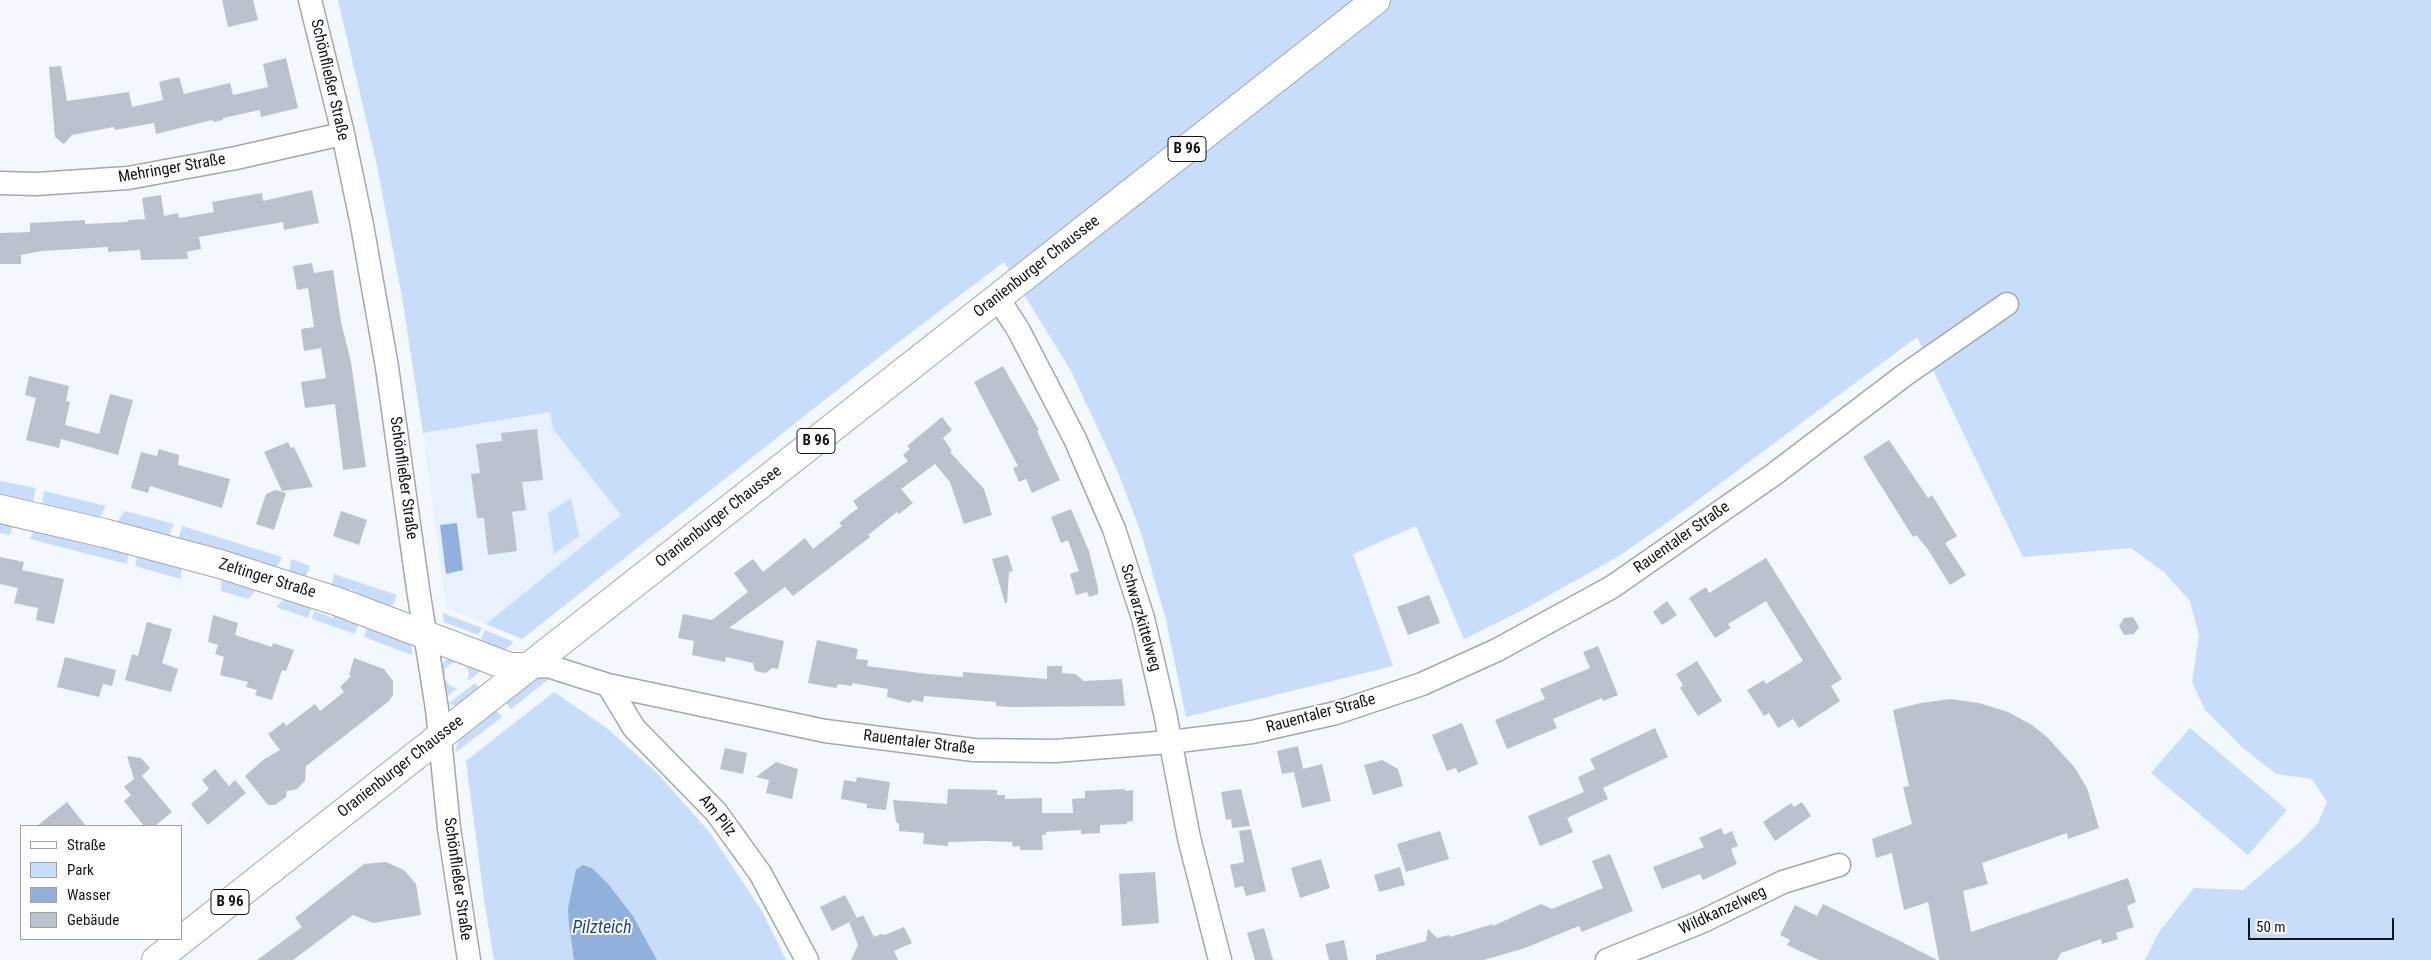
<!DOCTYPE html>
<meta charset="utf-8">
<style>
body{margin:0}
#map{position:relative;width:2431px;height:960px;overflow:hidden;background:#f3f8fe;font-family:"Roboto Condensed",sans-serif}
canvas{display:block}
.legend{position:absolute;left:20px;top:825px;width:162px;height:115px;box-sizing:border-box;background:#fff;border:1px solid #a1a2a3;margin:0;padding:6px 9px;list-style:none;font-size:15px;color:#131619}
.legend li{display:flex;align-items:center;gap:10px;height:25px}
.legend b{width:25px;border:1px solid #a1a2a3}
.scale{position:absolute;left:2248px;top:918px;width:146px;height:22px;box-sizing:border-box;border:2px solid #131619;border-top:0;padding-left:6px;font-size:15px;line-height:18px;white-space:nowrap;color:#131619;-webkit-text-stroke:4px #fff;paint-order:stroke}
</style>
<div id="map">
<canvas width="2431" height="960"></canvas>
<ul class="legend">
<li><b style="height:6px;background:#fff"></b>Straße</li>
<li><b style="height:14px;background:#c7ddfa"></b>Park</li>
<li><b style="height:14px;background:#91b0db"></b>Wasser</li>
<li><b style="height:14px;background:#bbc2cd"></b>Gebäude</li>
</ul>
<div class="scale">50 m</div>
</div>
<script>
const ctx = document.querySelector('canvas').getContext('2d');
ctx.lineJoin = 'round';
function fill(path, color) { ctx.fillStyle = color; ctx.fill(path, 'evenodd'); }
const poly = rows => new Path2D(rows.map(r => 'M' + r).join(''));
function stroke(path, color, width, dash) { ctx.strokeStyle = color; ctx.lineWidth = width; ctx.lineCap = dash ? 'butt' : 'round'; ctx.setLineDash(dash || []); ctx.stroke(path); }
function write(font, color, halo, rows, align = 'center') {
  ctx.font = font + ' "Roboto Condensed",sans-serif'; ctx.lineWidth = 4; ctx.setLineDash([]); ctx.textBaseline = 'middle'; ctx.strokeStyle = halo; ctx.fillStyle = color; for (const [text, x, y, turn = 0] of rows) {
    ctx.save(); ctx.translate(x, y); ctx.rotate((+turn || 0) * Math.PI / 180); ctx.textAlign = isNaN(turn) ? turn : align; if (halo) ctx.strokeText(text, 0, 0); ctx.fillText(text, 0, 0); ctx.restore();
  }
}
fill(poly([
 [550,412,553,429,621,515,486,624,446,608,423,433]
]), '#e7f1ff');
fill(poly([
 [338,0,2431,0,2431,960,2145,960,2159,932,2194,888,2243,890,2300,842,2318,823,2327,802,2312,779,2276,774,2243,748,2205,710,2192,682,2199,636,2190,601,2164,572,2131,548,2023,557,1917,337,1679,514,1619,556,1523,610,1464,639,1416,526,1353,554,1393,666,1186,717,1166,620,1141,533,1118,472,1071,371,1004,262,883,354,522,639,486,624,621,515,553,429,550,412,423,433,402,297,376,161],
 [0,481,36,488,33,501,30,502,0,495],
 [44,491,106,506,99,519,42,505],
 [571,498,579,536,554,554,548,513],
 [125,511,174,524,168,538,116,523],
 [0,519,13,526,10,535,0,533],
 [182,526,282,557,280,562,274,569,178,541],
 [35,527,129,551,127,564,30,539],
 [137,556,181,566,181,579,135,566],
 [291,559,310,566,305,579,289,574],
 [334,574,397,595,393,605,387,606,351,594,353,590,349,589,347,593,331,588],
 [222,577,257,588,249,599,221,591],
 [286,597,312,606,308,618,276,607],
 [314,611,333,618,335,613,359,622,355,634,312,619],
 [443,613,482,628,478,635,444,622],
 [368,625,411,641,412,655,364,637],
 [485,630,514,642,502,652,479,643],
 [450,658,482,670,468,681,469,673,465,665,458,662,450,664,445,669,445,679,449,685,457,689,444,698,440,669,444,661],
 [543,676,550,678,511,709,505,702,535,678],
 [475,683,481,690,460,705,456,706,448,704],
 [554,692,608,729,659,775,710,833,762,911,786,960,657,960,633,916,592,868,569,925,574,960,494,960,484,899,466,761],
 [495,709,502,717,455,753,459,738],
 [2190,728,2287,810,2248,855,2151,773]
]), '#c7ddfa');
fill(poly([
 [457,523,463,570,446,574,440,525],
 [583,865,592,868,608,884,633,916,657,960,574,960,569,925,568,908,576,870]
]), '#91b0db');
fill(poly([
 [222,0,253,0,258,20,228,27],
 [286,58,298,108,261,117,260,110,223,118,223,120,214,122,212,120,156,134,154,123,115,130,114,127,72,135,64,144,55,137,49,67,61,66,67,101,129,92,132,107,163,100,159,82,179,77,184,94,230,83,233,95,268,87,263,64],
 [312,190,319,223,284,230,283,222,199,237,201,249,187,252,188,259,141,260,140,250,108,252,108,247,42,251,21,255,21,264,0,264,0,233,30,232,30,223,85,220,85,224,127,222,129,220,145,219,142,198,161,195,164,216,178,213,179,218,214,212,212,202,262,193,263,201],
 [312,263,314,273,333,270,341,322,351,362,366,467,343,470,335,404,305,408,301,382,326,378,321,348,304,351,301,329,314,327,308,288,297,290,293,266],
 [1003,366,1039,430,1037,431,1060,480,1032,493,1026,479,1019,482,1013,468,1018,466,974,382],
 [29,376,69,386,66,401,70,402,65,425,99,434,110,394,133,400,118,455,61,439,59,448,26,440,36,398,25,395],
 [942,417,952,430,943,438,952,451,950,452,984,489,992,515,964,524,950,482,935,464,901,489,913,503,899,514,897,512,868,535,870,537,793,596,785,587,729,628,784,641,778,669,772,668,766,673,755,671,753,663,726,657,725,662,692,655,694,641,678,638,683,614,712,620,748,592,734,573,753,559,763,572,805,538,813,549,842,526,839,523,858,508,853,501,908,461,903,455,910,449,907,446],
 [537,429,543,480,522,482,526,510,512,512,517,551,488,555,484,518,477,518,471,474,480,473,476,444,502,441,501,433],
 [1889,440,1928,498,1932,495,1957,536,1945,543,1966,575,1950,585,1927,548,1916,535,1913,537,1863,457],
 [288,442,291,448,294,447,313,487,282,491,264,452],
 [159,449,179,455,178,465,230,479,222,508,150,486,148,493,131,488,141,452,157,456],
 [275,490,286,493,274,530,256,524,266,494],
 [1071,509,1089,551,1098,588,1098,594,1089,597,1087,592,1076,595,1070,574,1079,571,1068,540,1061,543,1051,517],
 [341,511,367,520,359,545,333,536],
 [1008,555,1013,571,1009,572,1007,603,1005,603,992,559],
 [0,557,24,562,22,570,64,579,54,624,36,620,38,608,14,603,18,588,0,584],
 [1766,558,1842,679,1831,686,1840,701,1799,728,1793,719,1778,728,1769,713,1764,716,1747,690,1764,680,1766,684,1803,661,1766,601,1728,624,1731,628,1715,638,1689,598,1706,587,1709,593],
 [1429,595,1440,623,1408,635,1397,607],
 [1667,601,1677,615,1662,625,1653,612],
 [213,615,238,623,235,635,272,647,273,643,294,650,286,671,282,670,272,700,255,695,257,690,246,687,248,682,220,675,224,657,215,654,218,645,208,642],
 [2133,617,2139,627,2134,634,2124,635,2119,626,2124,618],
 [147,622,172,629,162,663,178,669,171,692,125,680,132,654,138,656],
 [817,640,858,649,856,659,868,660,867,666,928,674,963,677,963,672,1047,679,1047,666,1062,666,1062,673,1075,674,1084,681,1122,679,1125,706,1012,707,996,706,996,702,924,696,923,702,912,700,910,703,887,697,888,689,852,683,852,686,838,684,836,688,808,683],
 [1598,646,1618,695,1603,701,1602,698,1553,719,1557,728,1507,749,1495,720,1545,699,1540,689,1590,668,1583,652],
 [65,657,116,670,112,686,103,684,99,697,57,687],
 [354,658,384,669,393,681,393,695,389,701,306,766,305,781,297,789,287,791,286,797,275,805,268,805,245,776,263,760,280,750,268,734,284,722,286,726,315,704,320,711,344,692,340,687,351,676,349,675],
 [1697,661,1722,701,1698,716,1680,688,1683,685,1676,674],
 [1950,699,1979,703,2008,712,2032,725,2047,737,2075,768,2087,788,2099,828,2068,839,2067,833,1982,863,1988,884,1963,891,1971,932,2128,878,2136,902,2127,906,2134,927,2116,933,2118,939,2102,944,2101,939,2061,953,2057,960,1939,960,1928,902,1904,910,1892,853,1876,858,1872,839,1912,824,1903,787,1909,786,1893,710,1921,703],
 [1462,723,1478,764,1458,773,1456,768,1447,771,1432,735],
 [1655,728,1668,757,1603,788,1608,799,1567,818,1573,832,1540,846,1528,816,1584,792,1578,777,1595,769,1590,759],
 [1298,746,1303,769,1322,764,1331,801,1302,808,1294,772,1282,774,1277,751],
 [725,748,747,753,743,774,720,769],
 [127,756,141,758,150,768,142,776,172,812,155,826,144,826,124,801,131,795,124,787,134,779],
 [1382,760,1398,769,1403,786,1373,795,1364,765],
 [776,762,798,769,792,799,766,793,769,780,756,777],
 [215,769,229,786,235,780,246,793,208,825,191,804,209,789,202,780],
 [857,777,890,782,886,810,867,808,867,804,841,799,844,780,856,782],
 [948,789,997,790,997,795,1005,795,1005,799,1042,798,1042,813,1073,813,1072,799,1085,798,1085,791,1125,789,1125,791,1133,790,1133,821,1127,822,1127,824,1100,825,1100,833,1081,834,1081,830,1046,832,1046,835,1042,835,1043,850,1020,850,1020,846,1013,847,1012,842,986,841,948,842,948,846,923,844,924,833,899,831,899,824,896,822,893,800,947,804],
 [1241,789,1250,826,1232,828,1231,819,1226,820,1221,792],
 [67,802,86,826,37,826],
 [1802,802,1811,816,1775,841,1763,822,1791,803,1794,807],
 [1721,828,1724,835,1732,831,1738,846,1731,849,1737,864,1703,880,1700,874,1662,889,1653,867,1704,847,1699,838],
 [1251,829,1266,891,1246,896,1243,886,1235,888,1230,865,1244,862,1239,831],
 [1440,831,1449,859,1406,872,1397,844],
 [1610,854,1633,911,1582,932,1579,926,1525,948,1484,960,1376,960,1376,955,1426,941,1428,929,1437,938,1449,935,1450,937,1493,924,1493,926,1541,904,1552,909,1603,888,1592,861],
 [1321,859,1330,888,1300,898,1291,868],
 [386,862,404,870,416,884,421,915,373,923,353,915,293,960,257,960,302,927,295,918,364,864],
 [1400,867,1405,885,1379,892,1374,875],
 [1155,872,1159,923,1122,926,1119,874],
 [845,895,857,918,832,931,820,907],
 [1823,904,1898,940,1937,960,1819,960,1787,945,1790,940,1780,935,1795,905,1817,916],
 [863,915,874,937,881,934,885,935,904,927,912,943,894,951,898,960,851,960,858,945,849,922],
 [1264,928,1273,960,1255,960,1247,933],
 [1344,940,1348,960,1329,960,1325,944]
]), '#bbc2cd');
const street = poly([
 [310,0,342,129,362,225,387,367,418,589,437,709,449,828,469,960],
 [0,183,36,184,128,178,236,158,342,134],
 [998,298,1019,331,1075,439,1114,529,1143,618,1165,713,1189,838,1220,960],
 [527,667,548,666,608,685,825,731,974,750,1055,751,1170,742,1252,732,1336,713,1422,684,1497,650,1612,587,1773,475,1906,374,2007,304],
 [608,685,634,728,716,812,760,873,807,960],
 [1607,960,1701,922,1783,882,1839,865]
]);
const secondary = poly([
 [0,509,104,533,220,564,336,601,510,667,527,667]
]);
const primary = poly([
 [156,960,1376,0]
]);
stroke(street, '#a1a8b2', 25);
stroke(secondary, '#a1a8b2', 30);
stroke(primary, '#a1a8b2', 30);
stroke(street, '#fff', 22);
stroke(secondary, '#fff', 28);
stroke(primary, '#fff', 28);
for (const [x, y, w] of [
 [1187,149,38],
 [816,441,38],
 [230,902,38]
]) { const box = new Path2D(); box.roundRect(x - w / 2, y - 12.5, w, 25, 4); ctx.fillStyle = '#fff'; ctx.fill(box); stroke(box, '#131619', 1); }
write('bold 15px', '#131619', null, [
 ["B 96",1187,149],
 ["B 96",816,441],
 ["B 96",230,902]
]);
write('16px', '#131619', '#fff', [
 ["Schönfließer Straße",329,80,77],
 ["Mehringer Straße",172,169,-10],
 ["Oranienburger Chaussee",1037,267,-38],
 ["Schönfließer Straße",403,478,82],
 ["Oranienburger Chaussee",719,517,-38],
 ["Rauentaler Straße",1682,538,-35],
 ["Zeltinger Straße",267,579,17],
 ["Schwarzkittelweg",1140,618,74],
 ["Rauentaler Straße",1321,714,-15],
 ["Rauentaler Straße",919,743,7],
 ["Oranienburger Chaussee",401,767,-38],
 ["Am Pilz",717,816,51],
 ["Schönfließer Straße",457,879,82],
 ["Wildkanzelweg",1723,911,-25]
]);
write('italic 18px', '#1d467b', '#fff', [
 ["Pilzteich",602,928]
]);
</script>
